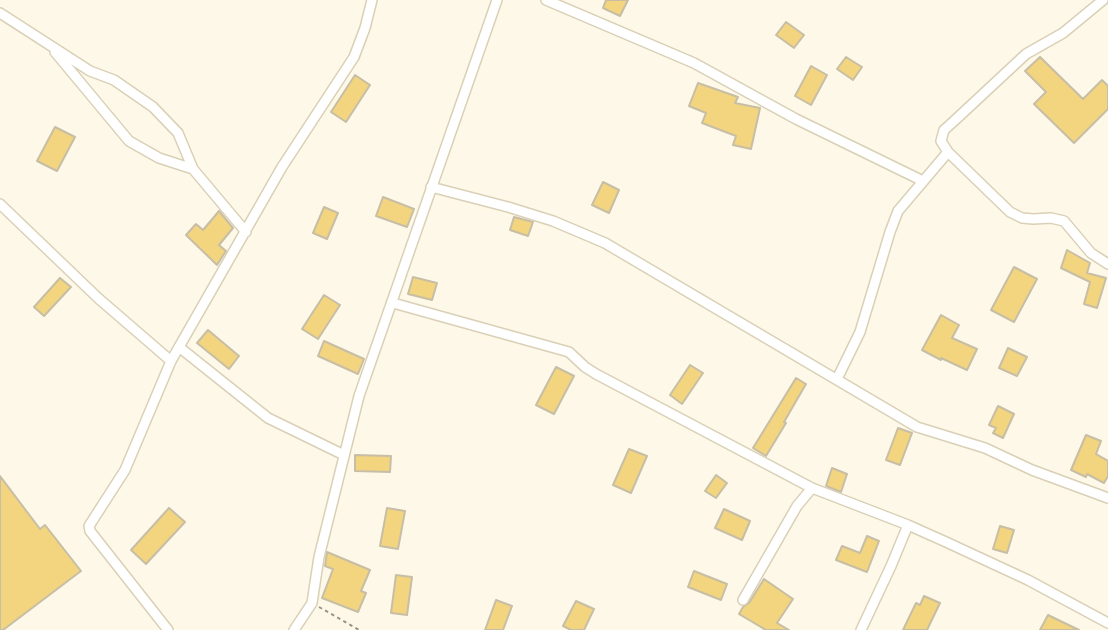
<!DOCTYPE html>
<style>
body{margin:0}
canvas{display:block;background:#fef8e8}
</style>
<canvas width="1108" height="630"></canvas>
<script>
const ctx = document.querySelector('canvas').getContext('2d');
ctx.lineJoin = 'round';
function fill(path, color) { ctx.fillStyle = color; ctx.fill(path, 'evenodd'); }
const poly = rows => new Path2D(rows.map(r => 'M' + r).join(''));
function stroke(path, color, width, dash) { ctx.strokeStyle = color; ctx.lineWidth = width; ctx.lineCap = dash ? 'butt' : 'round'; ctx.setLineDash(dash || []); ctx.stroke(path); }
const building = poly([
 [606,0,628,0,620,16,603,8,606,0],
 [786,22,804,35,794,48,776,35,786,22],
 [846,57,862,67,853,80,837,69,846,57],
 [1040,57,1083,99,1102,80,1108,86,1108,109,1074,143,1034,104,1046,92,1025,71,1040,57],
 [811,66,827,75,811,105,795,96,811,66],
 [355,75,370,85,346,122,331,112,355,75],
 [698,83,738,97,735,103,760,108,751,149,733,145,736,136,702,123,706,113,689,106,698,83],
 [55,127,75,137,57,171,37,161,55,127],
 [603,182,619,190,609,213,592,205,603,182],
 [383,197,414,209,407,227,376,216,383,197],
 [324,207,338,213,327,239,313,233,324,207],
 [219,211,233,228,219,245,226,251,217,265,186,235,196,224,203,230,219,211],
 [514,217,533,222,528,236,510,230,514,217],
 [1067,250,1090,263,1087,273,1106,278,1097,308,1084,304,1090,282,1061,268,1067,250],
 [1014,267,1037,279,1014,322,991,310,1014,267],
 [413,277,437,283,432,300,408,294,413,277],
 [60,278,71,287,44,316,34,307,60,278],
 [324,295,340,305,318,339,302,329,324,295],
 [941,315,959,325,952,338,977,349,967,370,941,358,941,360,922,350,941,315],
 [208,330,239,356,229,369,197,343,208,330],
 [324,341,364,359,358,374,318,356,324,341],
 [1008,348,1027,357,1017,376,999,368,1008,348],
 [690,365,703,373,682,404,670,395,690,365],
 [556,367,574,376,554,414,536,405,556,367],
 [796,378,806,384,784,422,786,423,766,456,753,448,796,378],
 [998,406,1014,414,1003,438,993,433,996,428,989,425,998,406],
 [898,428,912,433,900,465,886,460,898,428],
 [1086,435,1101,441,1096,454,1108,461,1108,476,1104,483,1087,474,1086,477,1071,470,1086,435],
 [629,449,647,456,631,493,613,485,629,449],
 [355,455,391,456,390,472,355,471,355,455],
 [832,468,847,474,841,492,826,486,832,468],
 [716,475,727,483,716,498,705,491,716,475],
 [0,476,40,529,45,525,81,571,3,630,0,630,0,476],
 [169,508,185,522,146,564,131,550,169,508],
 [387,508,405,511,398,549,380,546,387,508],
 [724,509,750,521,742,540,715,528,724,509],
 [1000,526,1014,530,1007,553,993,549,1000,526],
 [867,536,879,541,867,572,836,560,842,546,860,553,867,536],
 [327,552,370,570,361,591,366,593,358,612,322,598,333,569,325,566,327,552],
 [694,571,727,584,721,600,688,587,694,571],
 [396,575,412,577,407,615,391,613,396,575],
 [764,579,793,599,777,623,789,630,766,630,739,614,743,607,749,603,764,579],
 [924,596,940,603,927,630,903,630,916,603,920,605,924,596],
 [496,600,512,606,503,630,485,630,496,600],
 [576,601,594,609,584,630,571,630,563,626,576,601],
 [1048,615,1079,630,1040,630,1048,615]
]);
fill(building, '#f2d57e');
stroke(building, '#c7bea5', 2);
const street = poly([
 [546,0,694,63,796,119,923,181],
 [1103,0,1063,33,1026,54,953,122,944,130,941,141,948,152,1010,212,1022,218,1033,219,1051,218,1064,221,1091,253,1108,264],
 [0,13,90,71,114,80,153,107,178,133,193,169,246,232],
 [55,52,129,141,159,158,193,169],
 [431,187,508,207,553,221,605,243,917,427,985,448,1032,470,1108,498],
 [0,204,98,298,171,361],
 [393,303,569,352,585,367,596,374,812,488,908,525,946,542,1028,580,1108,623],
 [179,347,268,418,344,455],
 [837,379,860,332,890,232,898,211,948,152],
 [743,600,797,506,812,488],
 [168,630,90,531,89,526,125,470,171,361,282,167,354,57,365,28,372,0],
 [294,630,312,603,319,557,359,396,497,0],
 [861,630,891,566,908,525]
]);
stroke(street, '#d9d0b6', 12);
stroke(poly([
 [319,607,359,630]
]), '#999488', 2, [3.5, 3.5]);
stroke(street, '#fff', 9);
</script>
